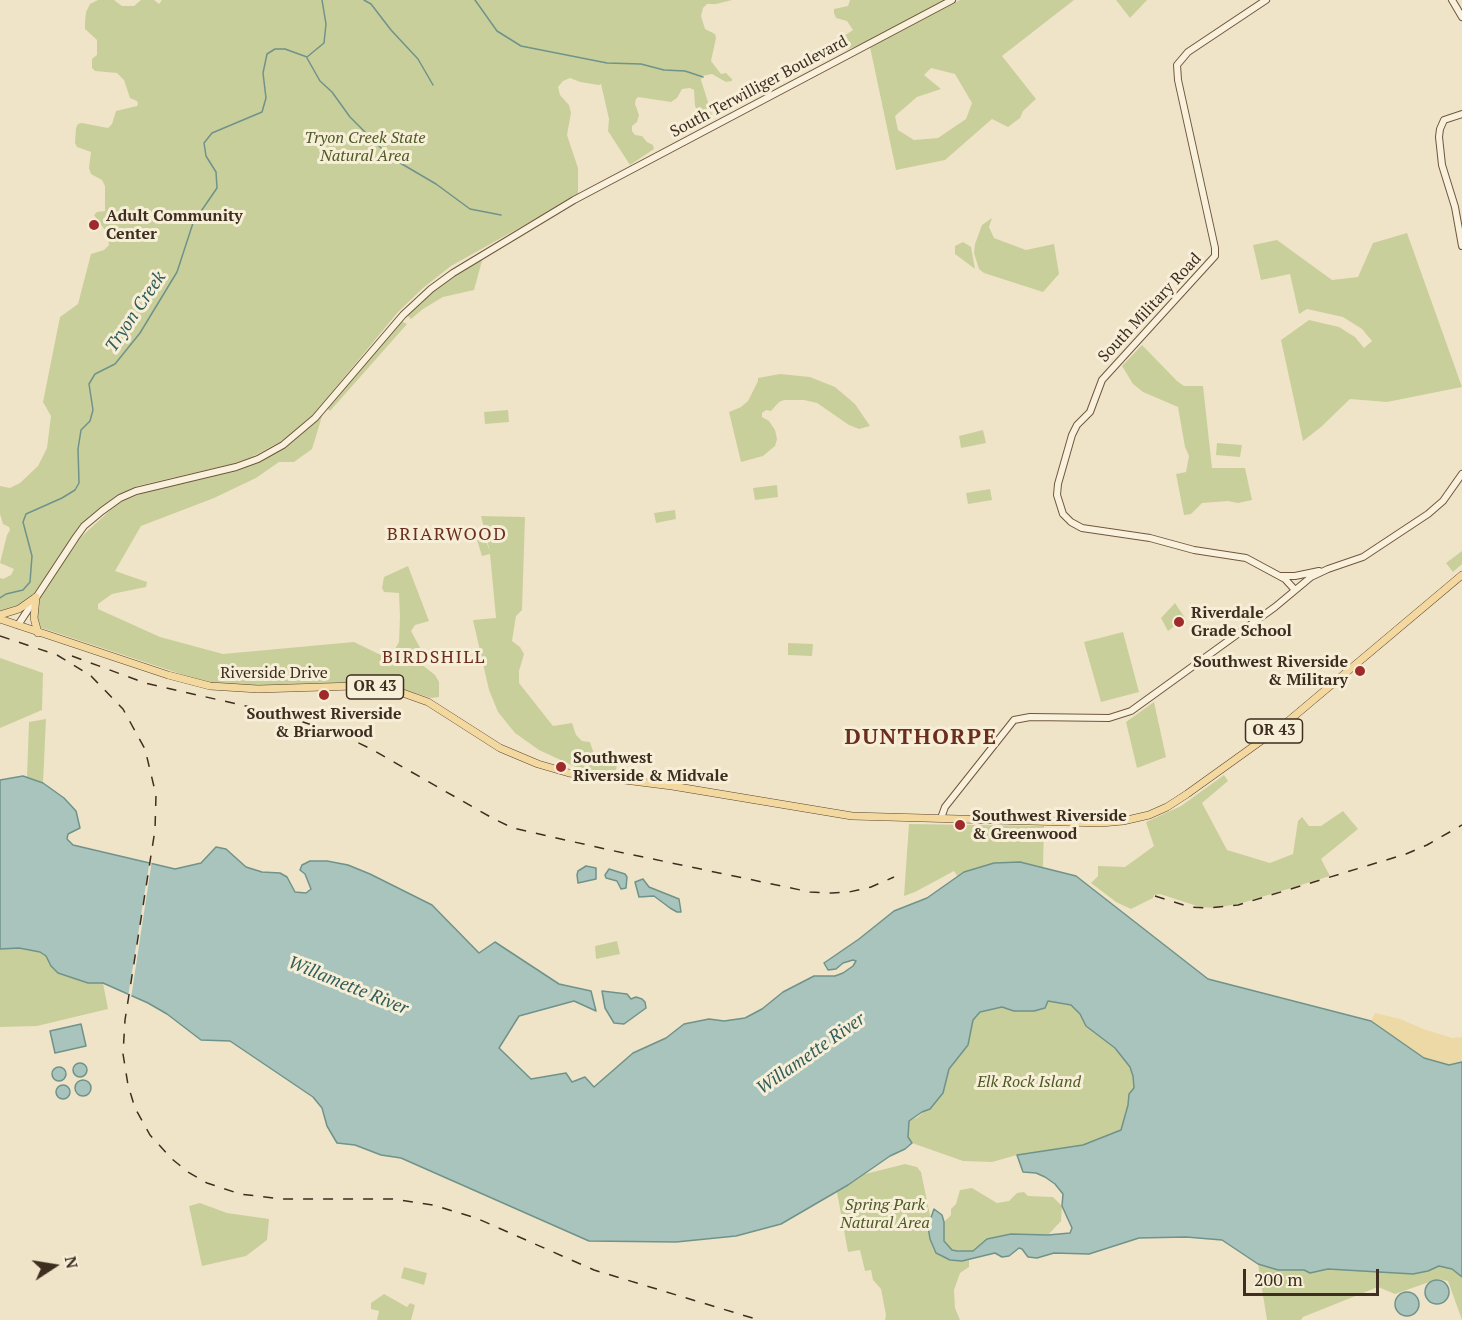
<!DOCTYPE html>
<style>
body{margin:0}
#map{position:relative;width:1462px;height:1320px;overflow:hidden;background:#f0e4c8;font-family:"PT Serif",serif}
canvas{display:block}
.north{position:absolute;left:24px;top:1236px;width:60px;height:60px;-webkit-text-stroke:4px #f7eed8;paint-order:stroke;rotate:78deg;font-size:16px;font-weight:700;line-height:24px;text-align:center;color:#3d2e20}
.north::after{content:'';display:block;margin:auto;width:21px;height:27px;background:#3d2e20;clip-path:polygon(50% 0,100% 100%,50% 72%,0 100%)}
.scale{position:absolute;left:1243px;top:1269px;width:136px;height:27px;box-sizing:border-box;border:3px solid #3d2e20;border-top:0;padding-left:8px;font-size:18px;line-height:21px;white-space:nowrap;color:#3d2e20;-webkit-text-stroke:4px #f7eed8;paint-order:stroke}
</style>
<div id="map">
<canvas width="1462" height="1320"></canvas>
<div class="north">N</div>
<div class="scale">200 m</div>
</div>
<script>
const ctx = document.querySelector('canvas').getContext('2d');
ctx.lineJoin = 'round';
function fill(path, color) { ctx.fillStyle = color; ctx.fill(path, 'evenodd'); }
const poly = rows => new Path2D(rows.map(r => 'M' + r).join(''));
function stroke(path, color, width, dash) { ctx.strokeStyle = color; ctx.lineWidth = width; ctx.lineCap = dash ? 'butt' : 'round'; ctx.setLineDash(dash || []); ctx.stroke(path); }
function write(font, color, halo, rows, align = 'center') {
  ctx.font = font + ' "PT Serif",serif'; ctx.lineWidth = 6; ctx.setLineDash([]); ctx.textBaseline = 'middle'; ctx.strokeStyle = halo; ctx.fillStyle = color; for (const [text, x, y, turn = 0] of rows) {
    ctx.save(); ctx.translate(x, y); ctx.rotate((+turn || 0) * Math.PI / 180); ctx.textAlign = isNaN(turn) ? turn : align; if (halo) ctx.strokeText(text, 0, 0); ctx.fillText(text, 0, 0); ctx.restore();
  }
}
fill(poly([
 [98,0,114,0,122,6,134,6,141,0,154,0,159,4,162,0,732,0,716,4,707,4,703,8,701,16,705,29,715,34,716,38,711,61,721,74,726,73,732,79,732,81,726,82,712,74,702,76,701,80,712,115,712,118,707,121,703,120,695,106,694,90,690,88,682,89,677,98,671,102,638,97,636,99,635,104,639,115,637,122,632,126,632,131,635,135,642,136,647,142,653,145,654,149,630,165,608,131,609,119,601,84,599,85,580,82,570,78,563,81,558,87,560,95,569,105,571,113,567,135,578,168,578,195,451,266,423,288,398,312,313,415,285,439,250,458,232,464,137,486,121,495,79,530,29,600,21,606,0,612,0,578,3,579,11,575,14,569,0,563,7,535,10,530,9,527,3,524,0,514,0,486,10,488,20,483,38,466,47,448,51,416,43,402,60,317,78,304,91,254,104,250,109,245,107,233,94,215,97,212,105,211,105,186,102,180,91,174,89,168,91,152,77,147,75,143,76,128,78,124,82,123,108,128,112,124,116,111,137,106,138,104,137,101,130,98,124,80,117,73,95,71,92,68,92,59,97,55,97,40,85,29,85,22,86,12,90,4],
 [850,0,944,0,868,42,846,50,839,42,841,38,853,30,847,21,836,18,834,13,834,9,848,6],
 [960,0,1074,0,1002,56,1036,99,1023,111,1020,118,1008,127,992,119,945,160,896,170,870,47],
 [931,68,955,74,972,103,966,119,938,138,914,140,898,130,895,116,917,97,941,89,924,75],
 [1116,0,1147,0,1130,18],
 [992,218,989,227,994,238,1026,250,1054,244,1059,274,1043,292,984,273,979,269,974,253,975,244,982,225],
 [1407,233,1462,387,1387,402,1350,399,1321,427,1303,441,1281,340,1309,320,1339,327,1355,337,1364,348,1372,341,1362,329,1343,317,1307,309,1299,314,1290,274,1261,280,1253,245,1277,240,1332,280,1358,277,1373,243],
 [963,242,971,247,975,269,955,254,955,246],
 [483,257,474,290,443,297,423,309,411,319,408,316,407,314,425,297,460,271],
 [401,321,407,324,330,411,327,408],
 [1142,345,1177,381,1184,386,1203,386,1212,468,1245,468,1252,500,1238,503,1228,501,1202,503,1191,514,1184,515,1176,474,1186,472,1189,456,1185,447,1178,407,1143,392,1133,384,1122,366],
 [780,374,810,377,835,387,855,404,870,426,859,429,849,425,817,403,804,400,784,400,779,402,771,411,766,410,762,413,762,417,769,421,775,430,777,439,775,446,763,456,741,462,729,412,741,407,748,401,758,381,758,378],
 [508,410,509,422,485,424,484,412],
 [323,413,312,449,294,462,279,462,256,478,214,498,141,526,115,571,147,582,146,587,112,594,98,604,98,609,160,637,223,654,354,642,389,659,399,642,400,617,399,593,384,592,382,588,384,577,408,566,429,621,415,625,411,631,424,655,420,663,435,675,439,682,439,697,431,698,402,689,368,683,251,687,205,682,39,627,36,621,38,602,44,591,81,537,118,503,153,489,238,469,281,449,303,433],
 [983,430,986,443,961,448,959,436],
 [1217,443,1242,445,1240,457,1216,455],
 [777,485,778,497,755,500,753,488],
 [990,489,992,500,968,504,966,493],
 [675,510,676,519,656,523,654,513],
 [481,516,525,517,522,610,516,616,512,641,520,647,524,654,519,671,519,683,553,726,572,723,576,735,582,741,590,742,594,754,618,758,615,776,589,773,539,750,515,733,498,712,489,690,473,620,496,618,490,554,482,556,477,540,485,538,490,552],
 [1462,551,1462,564,1453,572,1446,563],
 [1175,603,1185,618,1168,631,1161,618],
 [1123,632,1139,692,1101,702,1084,642],
 [788,643,813,644,812,656,788,655],
 [0,658,43,673,42,710,0,728],
 [1154,702,1166,757,1137,768,1126,722],
 [46,719,43,783,27,777,29,722],
 [1224,775,1228,781,1202,803,1227,850,1270,863,1293,854,1298,821,1302,817,1309,826,1321,826,1343,811,1358,829,1321,859,1330,876,1242,903,1216,908,1200,907,1160,894,1154,895,1153,898,1131,909,1116,902,1091,883,1098,876,1098,866,1125,867,1154,846,1146,822,1181,806],
 [909,824,1044,826,1043,867,1020,862,1000,862,964,872,958,877,954,871,915,892,904,896],
 [617,941,620,954,596,959,595,946],
 [19,948,40,952,46,956,51,966,58,973,88,983,103,983,108,1009,37,1026,0,1027,0,949],
 [1048,1001,1071,1005,1080,1014,1086,1026,1115,1048,1130,1067,1133,1076,1134,1088,1129,1094,1128,1105,1121,1130,1083,1145,1017,1155,992,1162,963,1161,912,1143,908,1137,909,1121,918,1117,943,1093,949,1069,968,1045,973,1020,980,1012,1002,1007,1014,1011],
 [905,1164,917,1167,921,1172,938,1254,962,1261,969,1260,969,1267,960,1273,954,1290,955,1308,960,1320,885,1320,886,1315,881,1289,873,1280,871,1270,865,1271,860,1250,848,1252,837,1192,865,1174],
 [972,1188,997,1203,1009,1201,1017,1193,1024,1192,1028,1196,1053,1197,1062,1206,1061,1221,1048,1235,1011,1234,987,1239,973,1251,952,1250,944,1240,944,1222,951,1215,951,1209,956,1204,960,1190],
 [200,1203,227,1213,269,1219,267,1240,246,1256,202,1266,189,1206],
 [1258,1264,1278,1270,1304,1269,1310,1273,1328,1269,1428,1271,1439,1266,1452,1269,1462,1277,1462,1320,1448,1281,1438,1279,1395,1294,1378,1287,1303,1317,1301,1320,1267,1320],
 [404,1267,427,1273,424,1285,401,1278],
 [384,1294,407,1307,410,1303,415,1305,411,1320,377,1320,379,1311,371,1309,371,1303]
]), '#c9cf9b');
fill(poly([
 [1375,1013,1400,1019,1426,1030,1452,1038,1462,1037,1462,1062,1449,1065,1423,1058,1371,1021]
]), '#ecd9a5');
const water = poly([
 [23,776,43,783,64,798,76,811,80,828,68,834,67,839,73,845,175,869,201,863,216,847,226,849,246,867,262,872,280,873,287,877,295,892,306,893,311,889,305,874,300,870,302,865,310,861,327,861,348,865,370,874,432,905,479,953,495,942,559,984,591,991,596,1011,574,1001,519,1016,499,1048,531,1079,566,1073,572,1082,585,1077,594,1087,633,1053,666,1038,684,1024,709,1019,724,1021,745,1018,762,1009,783,992,814,976,835,976,843,973,853,966,856,961,853,960,843,963,836,969,828,970,824,963,859,939,894,911,927,898,964,872,994,863,1020,862,1076,876,1208,979,1371,1021,1424,1058,1449,1065,1462,1062,1462,1277,1452,1269,1439,1266,1428,1271,1413,1274,1328,1269,1310,1273,1304,1270,1278,1270,1258,1264,1222,1240,1186,1237,1139,1238,1089,1254,1054,1253,1037,1258,1028,1257,1022,1249,1019,1248,1009,1256,1002,1257,995,1253,962,1261,950,1260,936,1253,930,1239,928,1226,934,1209,942,1215,944,1222,944,1241,952,1250,957,1251,973,1251,987,1239,1011,1234,1048,1235,1070,1233,1072,1228,1062,1206,1063,1194,1055,1184,1045,1177,1036,1173,1023,1172,1017,1155,1083,1145,1121,1130,1128,1105,1129,1094,1134,1088,1133,1076,1130,1067,1115,1048,1086,1026,1080,1014,1071,1005,1048,1001,1045,1008,1034,1011,1014,1011,1002,1007,980,1012,973,1020,968,1045,949,1069,943,1093,930,1109,922,1112,909,1121,908,1137,912,1143,905,1149,890,1156,848,1185,781,1224,736,1236,676,1242,589,1241,401,1158,381,1155,355,1145,337,1143,327,1126,322,1108,313,1097,230,1041,201,1040,167,1014,148,1003,103,983,88,983,58,973,51,966,46,956,40,952,19,948,0,949,0,780,23,776],
 [586,866,596,868,596,879,578,883,577,875,578,871,586,866],
 [609,869,625,874,627,877,626,888,621,889,617,881,606,878,605,875,609,869],
 [643,879,649,887,679,899,681,912,677,912,670,908,654,896,639,897,635,882,643,879],
 [602,991,627,994,631,999,636,997,642,999,645,1002,646,1008,624,1024,614,1023,605,1008,602,991],
 [81,1024,86,1046,55,1053,50,1031,81,1024],
 '73 1070a7 7 0 1 1 14 0a7 7 0 1 1-14 0Z',
 '52 1074a7 7 0 1 1 14 0a7 7 0 1 1-14 0Z',
 '75 1088a8 8 0 1 1 16 0a8 8 0 1 1-16 0Z',
 '56 1092a7 7 0 1 1 14 0a7 7 0 1 1-14 0Z',
 '1425 1292a12 12 0 1 1 24 0a12 12 0 1 1-24 0Z',
 '1395 1304a12 12 0 1 1 24 0a12 12 0 1 1-24 0Z'
]);
fill(water, '#a9c4bc');
stroke(water, '#6f938a', 1.5);
fill(poly([
 [150,859,152,860,131,998,128,997]
]), '#f0e4c8');
stroke(poly([
 [364,0,371,4,391,30,418,59,433,85],
 [475,0,497,31,521,46,607,63,641,64,664,70,685,71,703,77],
 [307,58,320,81,332,92,350,117,390,157,436,184,470,209,501,215],
 [0,598,6,594,23,590,30,582,32,556,23,522,26,514,62,498,75,490,79,483,78,449,81,430,90,421,93,410,89,384,95,374,115,364,140,333,177,272,193,223,217,188,216,172,206,156,204,143,212,133,262,112,266,98,263,73,267,54,275,49,285,49,307,57,324,43,326,24,322,0]
]), '#6f938a', 1.5);
const secondary = poly([
 [1266,0,1188,52,1177,65,1178,80,1215,248,1215,256,1102,380,1090,412,1077,425,1072,435,1058,484,1057,495,1063,514,1071,522,1082,528,1150,538,1194,550,1246,558,1285,579,1295,590],
 [1452,0,1462,17],
 [1462,114,1444,120,1440,129,1439,137,1442,165,1455,207,1462,246],
 [1281,576,1295,576,1319,571],
 [18,625,76,537,84,526,102,511,120,498,136,491,236,467,258,459,283,445,315,418,403,315,431,289,453,273,574,200,952,0],
 [941,818,945,807,1014,720,1030,717,1109,718,1131,711,1275,607,1311,577,1328,569,1363,557,1428,514,1443,501,1462,474]
]);
const primary = poly([
 [36,597,34,618,38,633],
 [0,615,19,609,36,597],
 [0,619,168,675,210,686,258,689,355,686,400,692,428,702,500,748,538,764,569,773,672,786,852,816,1101,823,1123,821,1149,815,1167,807,1187,794,1286,723,1462,575]
]);
stroke(secondary, '#6f573f', 8);
stroke(primary, '#5b4430', 8);
stroke(secondary, '#faf1dc', 6);
stroke(primary, '#f3d9a0', 7);
stroke(poly([
 [0,636,57,655,91,676,123,709,145,749,156,795,155,830,125,1020,123,1054,128,1085,135,1108,150,1135,172,1159,188,1172,207,1183,240,1194,282,1199,393,1199,433,1205,476,1218,594,1270,759,1320],
 [72,656,145,683,276,713,342,735,371,749,494,819,513,828,605,849,810,892,832,893,849,892,871,887,894,877],
 [1155,896,1190,907,1209,908,1238,905,1406,854,1427,845,1462,825]
]), '#3d2e20', 1.5, [10, 10]);
for (const [x, y, r, color] of [
 [94,225,6,"#9e2a2b"],
 [1179,622,6,"#9e2a2b"],
 [1360,671,6,"#9e2a2b"],
 [324,695,6,"#9e2a2b"],
 [561,767,6,"#9e2a2b"],
 [960,825,6,"#9e2a2b"]
]) { const dot = new Path2D(); dot.arc(x, y, r, 0, 2 * Math.PI); ctx.fillStyle = color; ctx.fill(dot); stroke(dot, '#f7eed8', 2); }
for (const [x, y, w] of [
 [375,687,57],
 [1274,731,57]
]) { const box = new Path2D(); box.roundRect(x - w / 2, y - 12, w, 24, 4.5); ctx.fillStyle = '#f7eed8'; ctx.fill(box); stroke(box, '#3d2e20', 1.5); }
write('bold 15px', '#3d2e20', null, [
 ["OR 43",375,687],
 ["OR 43",1274,731]
]);
write('16px', '#3d2e20', '#f7eed8', [
 ["South Terwilliger Boulevard",759,87,-28],
 ["South Military Road",1150,308,-47],
 ["Riverside Drive",274,673]
]);
write('italic 16px', '#4d5a26', '#f7eed8', [
 ["Tryon Creek State",365,138],
 ["Natural Area",365,156],
 ["Elk Rock Island",1029,1082],
 ["Spring Park",885,1205],
 ["Natural Area",885,1223]
]);
write('bold 16px', '#3d2e20', '#f7eed8', [
 ["Adult Community",106,216],
 ["Center",106,234],
 ["Riverdale",1191,613],
 ["Grade School",1191,631],
 ["Southwest Riverside",1348,662,"right"],
 ["& Military",1348,680,"right"],
 ["Southwest Riverside",324,714,"center"],
 ["& Briarwood",324,732,"center"],
 ["Southwest",573,758],
 ["Riverside & Midvale",573,776],
 ["Southwest Riverside",972,816],
 ["& Greenwood",972,834]
], 'left');
write('italic 18px', '#2f5d5a', '#f7eed8', [
 ["Tryon Creek",136,312,-56],
 ["Willamette River",348,986,22],
 ["Willamette River",811,1054,-35]
]);
ctx.letterSpacing = '1.5px';
write('18px', '#6b2e1e', '#f7eed8', [
 ["BRIARWOOD",447,535],
 ["BIRDSHILL",434,658]
]);
ctx.letterSpacing = '0px';
ctx.letterSpacing = '1.5px';
write('bold 22px', '#6b2e1e', '#f7eed8', [
 ["DUNTHORPE",921,738]
]);
ctx.letterSpacing = '0px';
</script>
